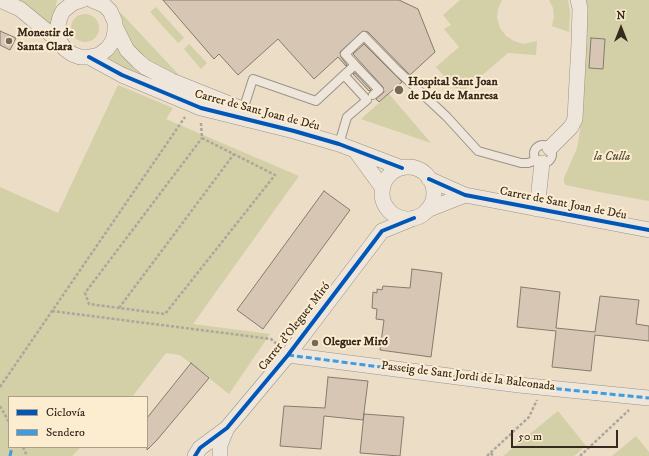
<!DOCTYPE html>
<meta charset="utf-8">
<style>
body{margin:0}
#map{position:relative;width:649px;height:456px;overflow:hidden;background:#ebddc6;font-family:"IM FELL DW Pica",serif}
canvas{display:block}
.legend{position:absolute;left:8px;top:396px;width:140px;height:52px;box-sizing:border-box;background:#fcecd0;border:1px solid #ad9e89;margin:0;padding:5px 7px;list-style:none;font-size:12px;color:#362a1f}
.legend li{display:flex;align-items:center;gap:8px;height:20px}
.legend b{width:20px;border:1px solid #ad9e89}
.north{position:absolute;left:601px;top:8px;width:40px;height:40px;-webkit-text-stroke:3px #fcecd0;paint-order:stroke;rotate:0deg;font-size:11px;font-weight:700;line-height:16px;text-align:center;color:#362a1f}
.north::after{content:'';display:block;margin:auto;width:14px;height:18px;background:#362a1f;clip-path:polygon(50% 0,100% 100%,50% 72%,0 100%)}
.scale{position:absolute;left:511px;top:430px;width:107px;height:18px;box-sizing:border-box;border:2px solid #362a1f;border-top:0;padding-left:5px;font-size:12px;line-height:14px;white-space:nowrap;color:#362a1f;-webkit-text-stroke:3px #fcecd0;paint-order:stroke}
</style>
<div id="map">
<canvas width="649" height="456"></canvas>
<ul class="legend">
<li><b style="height:5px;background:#0057b8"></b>Ciclovía</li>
<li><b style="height:5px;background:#3e9ce0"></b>Sendero</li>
</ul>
<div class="north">N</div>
<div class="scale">50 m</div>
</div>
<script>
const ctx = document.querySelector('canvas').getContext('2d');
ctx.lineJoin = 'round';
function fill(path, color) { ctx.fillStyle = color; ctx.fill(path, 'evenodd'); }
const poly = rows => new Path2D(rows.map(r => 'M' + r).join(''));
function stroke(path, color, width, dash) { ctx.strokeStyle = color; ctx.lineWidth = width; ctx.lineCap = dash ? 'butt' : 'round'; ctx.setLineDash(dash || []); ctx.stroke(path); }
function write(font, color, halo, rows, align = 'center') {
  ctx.font = font + ' "IM FELL DW Pica",serif'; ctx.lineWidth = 4; ctx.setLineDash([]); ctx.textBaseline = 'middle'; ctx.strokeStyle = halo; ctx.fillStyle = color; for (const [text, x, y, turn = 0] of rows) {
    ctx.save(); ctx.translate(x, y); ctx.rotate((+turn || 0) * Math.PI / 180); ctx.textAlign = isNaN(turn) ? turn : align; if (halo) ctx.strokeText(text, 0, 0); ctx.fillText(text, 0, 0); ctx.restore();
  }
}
fill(poly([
 [16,0,57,0,54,14,52,27],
 [460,0,502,0,498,9,497,18,500,28,506,36,514,41,523,44,537,41,536,55,508,53,466,89,454,88,436,67,459,47,444,29,451,25,443,15],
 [549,0,568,0,570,11,569,32,552,26,554,17,553,8],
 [585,0,649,0,649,201,594,191,566,185,564,183,564,178,577,148,580,130,583,104],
 [156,7,184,38,178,43,150,12],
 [120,12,179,75,166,72,148,64,128,40],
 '71 28a14 14 0 1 1 28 0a14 14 0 1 1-28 0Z',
 [189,44,207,63,201,69,184,49],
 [115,45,131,65,184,97,103,58],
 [118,85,173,108,166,119,299,176,193,324,270,334,229,394,180,355,166,353,132,397,9,397,9,447,81,447,72,456,0,456,0,187,58,213],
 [389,94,431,143,361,119],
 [558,411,586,446,574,456,503,456],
 [636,436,649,452,649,456,612,456]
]), '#d3cfa7');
const building = poly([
 [163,0,399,0,418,9,435,52,410,75,368,32,363,31,340,52,341,57,347,65,346,66,338,57,314,79,278,39,238,75,219,54,214,59,163,0],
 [0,31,16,38,10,50,0,45,0,31],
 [591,38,605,39,603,69,589,68,591,38],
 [364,44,402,82,379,102,376,99,384,92,383,87,353,54,364,44],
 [355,73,371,90,369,91,353,74,355,73],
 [324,191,350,210,263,329,237,310,324,191],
 [412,269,442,273,431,357,380,350,384,320,376,319,377,309,372,308,373,292,377,293,377,289,382,290,383,286,410,288,412,269],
 [521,287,560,292,556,328,595,332,600,296,639,300,636,324,649,326,649,341,595,335,591,371,552,367,556,331,517,327,521,287],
 [191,363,209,378,157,440,147,450,147,418,191,363],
 [328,377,368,381,363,420,324,416,321,449,280,446,284,406,325,408,328,377],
 [364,414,404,417,400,456,360,453,364,414]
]);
fill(building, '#d7c6b4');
stroke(building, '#847b6e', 1);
const lane = poly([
 [355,65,345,54,364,36,398,71,447,117,478,151,521,163,528,163,537,160],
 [344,75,355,65,379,90,373,95],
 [240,111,243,110,253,79,316,101,344,75,367,100,347,117,339,144],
 '534 154a9 9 0 1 1 18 0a9 9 0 1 1-18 0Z'
]);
const street = poly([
 [0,0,20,9,60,42],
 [82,0,73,3,63,11,60,17,57,29,60,42,65,49,72,54,80,57,89,57,99,55,107,49,113,41,115,31,115,22,110,11,104,5,92,0],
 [115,26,127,50,138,61,145,67,172,81,247,111],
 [89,57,122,75,201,108,294,131,339,144,402,168],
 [550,148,571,127,575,119,579,43,580,8,578,0],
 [355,150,382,187],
 '382 193a26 26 0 1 1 52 0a26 26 0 1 1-52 0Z',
 [429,179,465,195,649,230],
 [537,209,542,163],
 [427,210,465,195],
 [288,355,519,385,649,398],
 [195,456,200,448,227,428,288,355,382,231,414,218],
 [220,456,220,445,227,428]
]);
stroke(lane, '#9c9385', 10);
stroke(street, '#9c9385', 16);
stroke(poly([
 [201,123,202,138,275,175,165,314,89,304,85,293,202,138],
 [119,308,234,154],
 [52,311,271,339,278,345],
 [0,387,185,117],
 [0,406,9,422],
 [23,447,27,456],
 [491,453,493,456],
 [487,456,529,417,537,400],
 [580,456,629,410]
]), '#aca69c', 2.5, [3, 2]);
stroke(lane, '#eee6da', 8);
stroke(street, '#eee6da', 15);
stroke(poly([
 [288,355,519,385,649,398],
 [10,456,12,447]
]), '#3e9ce0', 3, [6, 3]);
stroke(poly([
 [89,57,122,75,201,108,294,131,339,144,402,168],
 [429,179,465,195,649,230],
 [195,456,200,448,227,428,288,355,382,231,414,218]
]), '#0057b8', 4);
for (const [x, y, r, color] of [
 [9,41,4,"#756959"],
 [399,90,5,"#756959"],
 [315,343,4,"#756959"]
]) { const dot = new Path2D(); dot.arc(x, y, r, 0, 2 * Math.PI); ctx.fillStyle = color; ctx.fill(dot); stroke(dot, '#fcecd0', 1.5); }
write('bold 12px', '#362a1f', '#fcecd0', [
 ["Monestir de",17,34],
 ["Santa Clara",17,48],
 ["Hospital Sant Joan",408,83],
 ["de Déu de Manresa",408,97],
 ["Oleguer Miró",323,343]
], 'left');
write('12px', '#362a1f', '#fcecd0', [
 ["Carrer de Sant Joan de Déu",257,111,15],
 ["Carrer de Sant Joan de Déu",563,204,11],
 ["Carrer d'Oleguer Miró",295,327,-52],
 ["Passeig de Sant Jordi de la Balconada",468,377,7]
]);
write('italic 12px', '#58503b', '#fcecd0', [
 ["la Culla",612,158]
]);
</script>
